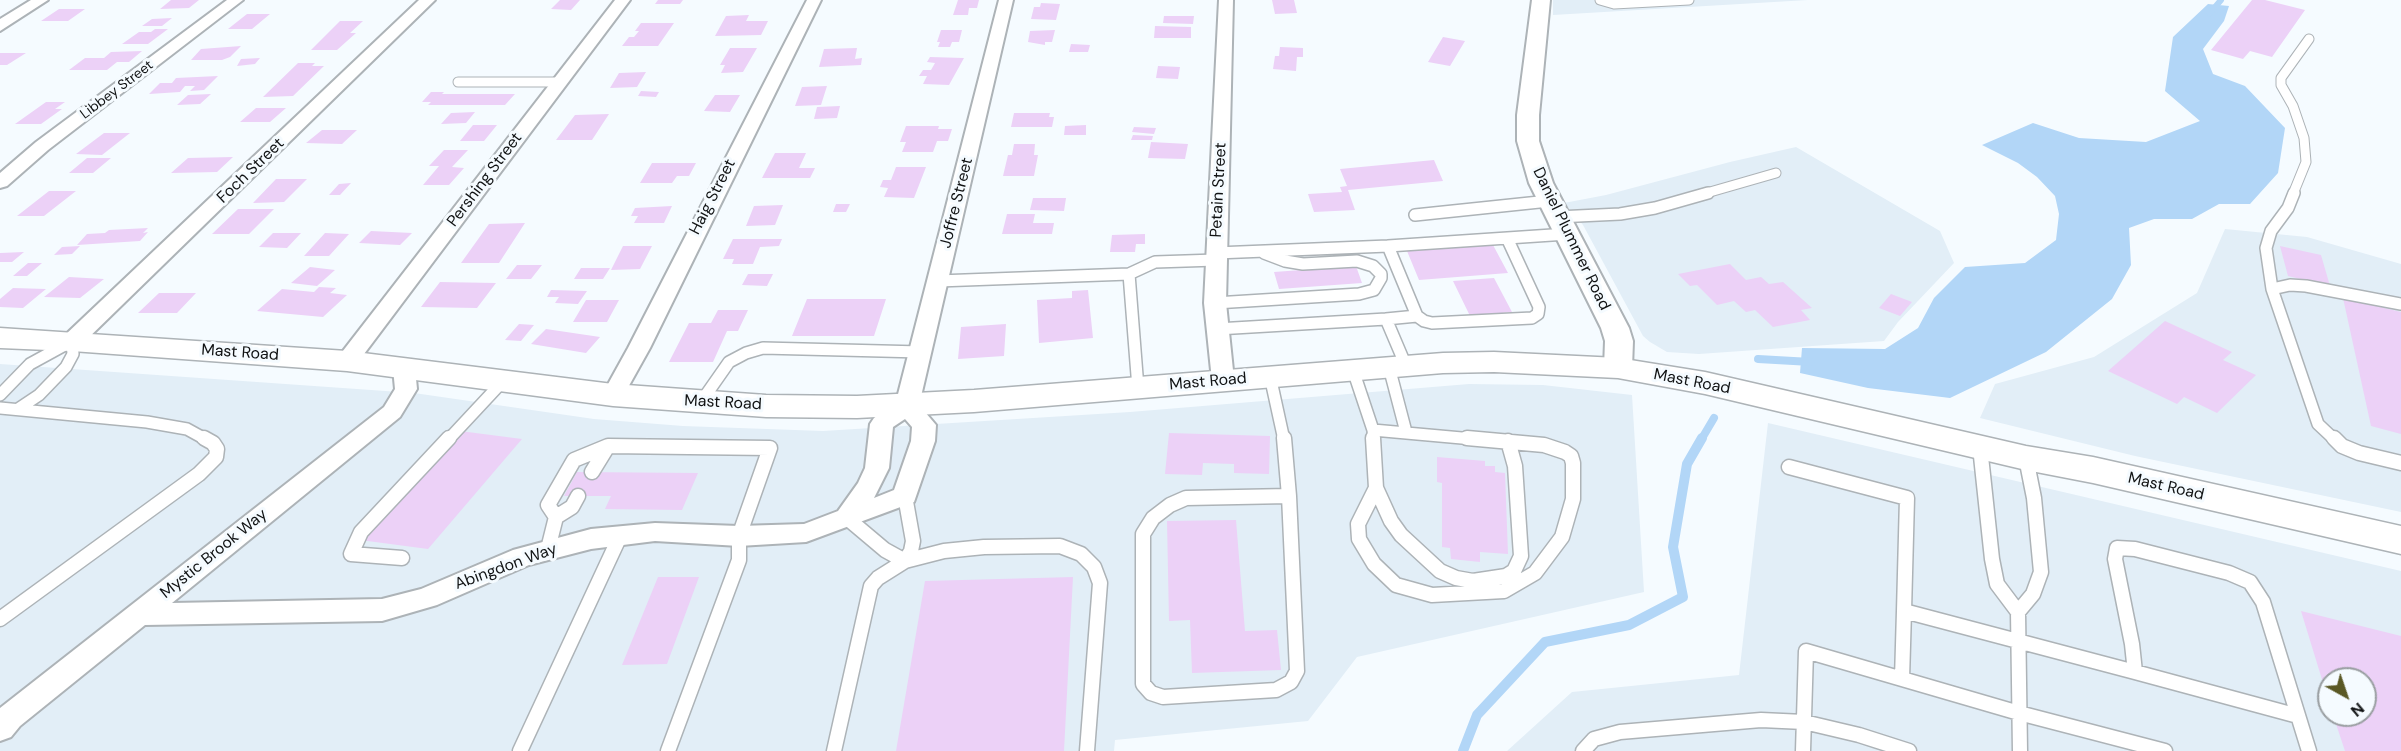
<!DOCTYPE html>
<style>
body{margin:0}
#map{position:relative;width:2401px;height:751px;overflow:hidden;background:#f5fbff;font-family:"DM Sans",sans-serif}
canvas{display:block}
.north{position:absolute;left:2317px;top:667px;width:60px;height:60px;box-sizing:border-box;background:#f5fbff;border:2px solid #999ea1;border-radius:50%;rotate:140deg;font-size:16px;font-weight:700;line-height:24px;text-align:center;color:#101213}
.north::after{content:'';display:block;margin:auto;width:21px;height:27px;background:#5a5825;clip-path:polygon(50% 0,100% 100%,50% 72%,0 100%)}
</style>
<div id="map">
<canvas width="2401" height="751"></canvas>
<div class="north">N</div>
</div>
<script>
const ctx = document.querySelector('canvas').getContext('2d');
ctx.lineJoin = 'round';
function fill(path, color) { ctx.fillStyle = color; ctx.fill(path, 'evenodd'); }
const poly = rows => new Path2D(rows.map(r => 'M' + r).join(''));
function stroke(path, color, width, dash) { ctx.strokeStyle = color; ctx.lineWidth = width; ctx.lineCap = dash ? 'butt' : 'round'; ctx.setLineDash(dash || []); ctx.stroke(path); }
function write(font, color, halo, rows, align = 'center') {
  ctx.font = font + ' "DM Sans",sans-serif'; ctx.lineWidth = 6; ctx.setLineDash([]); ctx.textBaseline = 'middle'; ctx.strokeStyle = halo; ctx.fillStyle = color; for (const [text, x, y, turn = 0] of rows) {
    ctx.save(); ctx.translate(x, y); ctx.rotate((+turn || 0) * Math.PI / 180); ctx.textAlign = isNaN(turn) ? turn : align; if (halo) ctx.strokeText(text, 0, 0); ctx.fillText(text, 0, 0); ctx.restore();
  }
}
fill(poly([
 [1553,0,1808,0,1553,15],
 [1796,147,1940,231,1954,263,1898,322,1884,341,1699,354,1667,352,1650,342,1643,336,1583,225,1564,203,1606,195,1730,162],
 [2225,229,2307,237,2401,264,2401,512,2135,456,1980,418,1995,384,2094,357,2197,293],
 [0,364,414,393,594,419,683,426,823,431,1130,412,1469,384,1543,385,1632,395,1644,592,1357,657,1308,721,1115,740,1114,751,0,751],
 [1768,423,2401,571,2401,751,1507,751,1572,692,1739,675],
 [2329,679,2365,679,2365,715,2329,715]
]), '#e2eef7');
fill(poly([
 [2208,4,2229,6,2224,21,2203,49,2213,74,2245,86,2285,128,2278,173,2250,204,2219,204,2192,219,2154,219,2129,228,2131,265,2112,299,2046,352,1950,398,1868,388,1800,373,1802,348,1885,349,1918,328,1934,298,1965,267,2025,263,2056,240,2059,214,2055,196,2037,177,2018,163,1982,145,2033,123,2079,138,2146,142,2200,121,2165,91,2173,37]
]), '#b2d6f7');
stroke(poly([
 [2210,13,2221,0]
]), '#b2d6f7', 6);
stroke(poly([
 [1758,359,1811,362],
 [1701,440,1714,418]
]), '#b2d6f7', 8);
stroke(poly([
 [1463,751,1477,715,1545,642,1629,625,1683,597,1673,547,1687,464,1702,438]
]), '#b2d6f7', 10);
fill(poly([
 [171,0,199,0,189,8,160,9],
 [560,0,580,0,571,10,551,9],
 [658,0,683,0,680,4,655,4],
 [958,0,979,0,977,8,969,8,968,15,953,15],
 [1272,0,1294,0,1297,13,1275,14],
 [2252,0,2265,0,2305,10,2272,57,2250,51,2243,59,2211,50],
 [1041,3,1060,4,1056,20,1031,19,1034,7,1040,7],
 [59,9,85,9,68,21,41,21],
 [247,14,270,14,252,29,228,29],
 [749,15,746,21,768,21,761,35,715,36,726,16],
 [1164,16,1194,16,1193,24,1163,23],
 [172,18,162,26,142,26,152,19],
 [340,21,363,21,350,33,356,33,337,50,311,50],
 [641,23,674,23,658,46,622,46,629,37,634,37,639,31,635,31],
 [1155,26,1191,27,1191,38,1154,38],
 [155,29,168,29,148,44,122,44,139,32,151,32],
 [941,30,962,30,959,42,952,42,950,47,938,47,940,42,937,42],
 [1055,30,1052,42,1045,42,1045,45,1028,42,1030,31],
 [1443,37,1465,41,1450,66,1428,62],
 [1071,44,1090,45,1088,52,1069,52],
 [241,46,230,57,222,60,191,60,201,49],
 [1280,47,1303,48,1303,57,1297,57,1296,71,1273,69,1275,56,1279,56],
 [730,48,757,48,743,72,721,73,725,65,720,65],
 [857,48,855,59,862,58,861,65,819,67,824,49],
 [142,51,129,62,117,62,107,70,69,70,85,58,104,58,111,52],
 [0,53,26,53,7,65,0,65],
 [930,57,964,58,949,85,923,84,927,76,919,76,923,70,931,70,935,63,927,62],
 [260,58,255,64,237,66,241,59],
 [298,63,315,63,312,66,324,66,293,96,263,97],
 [1158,66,1180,67,1178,79,1156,78],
 [646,72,637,87,610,88,619,73],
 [218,76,204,90,190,91,195,86,185,86,180,92,149,94,160,83,172,83,176,78],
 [827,86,821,105,795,106,802,87],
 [641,91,659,92,656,97,638,96],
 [431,92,444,92,442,94,515,94,505,105,428,105,431,102,422,102],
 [211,94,200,104,177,105,188,95],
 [715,95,740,95,730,112,704,111],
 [46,102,65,102,55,109,62,109,41,124,15,124],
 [840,106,837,118,814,119,817,107],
 [256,108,286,108,270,122,240,122],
 [475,112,466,123,441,124,451,113],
 [1014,113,1050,113,1049,117,1054,117,1052,127,1011,127],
 [609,114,592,140,556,140,575,115],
 [473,125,497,125,484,141,460,141],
 [1086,125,1086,135,1064,135,1065,126],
 [906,126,939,126,938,129,952,129,948,141,937,141,933,152,902,152,906,142,900,142],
 [1134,127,1156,128,1154,134,1132,132],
 [322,130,357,130,342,144,306,143],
 [104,133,130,133,102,155,76,154],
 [1133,135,1153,136,1152,140,1131,140],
 [1151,142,1188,144,1185,159,1148,158],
 [1014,144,1035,144,1034,155,1038,155,1034,176,1003,176,1008,155,1012,155],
 [444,150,468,150,452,167,464,168,449,185,423,185,439,166,429,166],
 [775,153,806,153,799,168,815,168,810,178,762,178],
 [233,157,217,172,171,173,188,158],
 [87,158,111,158,93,173,69,173],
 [1434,160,1443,181,1348,190,1355,210,1314,212,1308,194,1342,192,1340,187,1347,186,1340,169],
 [652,163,696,163,689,176,677,176,672,183,640,183],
 [896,167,926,167,914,198,884,197,888,188,880,187,883,180,891,180],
 [276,179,307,179,284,202,253,203],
 [351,183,340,195,329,195,339,184],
 [49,191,76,191,44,216,17,216],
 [1033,198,1066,198,1064,211,1030,210],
 [836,204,850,204,846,212,833,212],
 [783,205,775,225,746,226,754,206],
 [672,206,664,223,634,223,638,216,631,216,635,208],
 [238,209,274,209,249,234,212,234],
 [1007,214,1035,214,1033,223,1054,223,1052,234,1002,234],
 [525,223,499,263,461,263,489,224],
 [148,228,143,233,148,232,140,241,77,245,87,234,105,233,109,230],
 [371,231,412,233,400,245,359,243],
 [273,233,301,233,287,248,259,247],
 [325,233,349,234,329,256,304,256],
 [1145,234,1145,244,1136,244,1135,252,1110,252,1112,235],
 [733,239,782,239,779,246,760,247,753,264,732,264,734,259,723,259],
 [1493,245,1508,273,1419,280,1407,251],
 [80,246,72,254,54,255,62,247],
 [623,246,652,246,640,269,611,270],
 [2280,246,2321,255,2330,286,2288,276],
 [24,252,12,262,0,262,0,253],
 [28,263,42,263,27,276,13,276],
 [1730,264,1746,280,1761,277,1769,284,1783,282,1812,308,1801,310,1810,320,1773,327,1755,310,1746,312,1734,301,1717,305,1697,285,1690,286,1678,274],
 [517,265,542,265,531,279,506,279],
 [1356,266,1362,283,1279,289,1274,272],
 [310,267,335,270,317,286,291,283],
 [581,268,610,268,603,279,574,279],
 [748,274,773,274,767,286,742,285],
 [69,277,104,279,80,298,44,297],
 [1494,278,1512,312,1470,316,1453,281],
 [440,282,496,283,477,308,421,307],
 [319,287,336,288,330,293,347,295,323,317,257,311,282,289,314,292],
 [13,288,46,289,23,308,0,307,0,299],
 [551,290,587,291,578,304,555,303,559,297,547,297],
 [1088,290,1093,338,1039,343,1037,300,1072,298,1072,291],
 [159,293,196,293,177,313,138,313],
 [1891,294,1912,302,1900,316,1879,308],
 [2343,298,2401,312,2401,434,2371,426],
 [807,299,886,299,874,336,792,336],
 [586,300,619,300,607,322,573,322],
 [718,310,748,310,738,331,727,331,713,362,669,362,689,323,711,323],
 [2165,321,2232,352,2223,360,2256,375,2217,413,2184,397,2177,404,2108,371],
 [519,324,534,325,521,341,505,340],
 [1006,324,1004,356,958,359,961,327],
 [546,329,600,337,586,353,531,344],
 [460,431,522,439,428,549,360,540],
 [1169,433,1270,436,1269,474,1234,473,1234,464,1203,463,1202,475,1165,474],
 [1437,457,1485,461,1485,466,1495,466,1495,472,1505,473,1508,554,1480,552,1480,562,1451,559,1450,548,1442,547,1442,483,1437,482],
 [577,472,698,473,682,510,605,509,611,496,564,496],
 [1236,520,1245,631,1277,630,1281,670,1192,673,1190,620,1169,621,1167,521],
 [658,577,699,577,667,664,622,665],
 [1073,577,1064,751,896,751,925,581],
 [2301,611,2401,636,2401,751,2345,751,2333,715,2365,715,2365,679,2329,679,2328,699]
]), '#ecd1f7');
const serviceFar2 = poly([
 [1600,0,1614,4,1689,0],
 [458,82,560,82],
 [1703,194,1776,173],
 [2293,194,2306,162,2304,138,2293,106,2281,85,2281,78,2309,39]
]);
const serviceFar1 = poly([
 [1415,215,1549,201],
 [1557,217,1620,214,1655,208,1708,193],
 [1388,246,1567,234],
 [1216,253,1388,246,1417,316,1424,321,1432,323,1532,318,1538,314,1539,307,1507,238],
 [1129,274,1138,388],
 [938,281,1129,274,1155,262,1216,260],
 [2272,289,2266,248,2271,231,2288,208,2294,193],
 [1215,303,1359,294,1374,290,1381,278,1381,274,1373,266,1357,261,1303,264,1285,261,1264,253],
 [1386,319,1417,316],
 [1217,329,1386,319,1406,366],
 [1389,367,1406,432],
 [1353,370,1373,430],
 [1270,376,1284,440],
 [0,395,30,364,72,341,73,354,66,367,39,395,18,409],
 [701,402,729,362,746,353,763,348,921,352],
 [0,408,147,422,187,429,207,440],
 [448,440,504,380],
 [1374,440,1373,430,1484,440],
 [2335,440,2318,424,2272,289,2290,285,2306,286,2401,304]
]);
const service = poly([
 [1284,438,1289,496],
 [1373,438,1376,488,1358,524,1359,539,1374,564,1396,585,1432,595,1504,591,1535,573,1562,537,1573,499,1573,463,1571,456,1565,452,1544,445,1467,438],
 [2334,438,2342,446,2359,453,2401,463],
 [1980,447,1992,559,1997,584,2018,612,2020,751],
 [1789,467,1907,498,1904,611],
 [592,472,608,446],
 [1376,488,1391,521,1401,535,1440,571,1456,578,1473,581,1506,576,1514,571,1521,556,1515,466,1508,441],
 [905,496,913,541,911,551,905,561],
 [1289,496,1297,671,1291,682,1276,690,1163,697,1151,693,1143,684,1143,534,1153,518,1170,505,1186,498,1289,496],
 [556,517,572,507,578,496],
 [847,518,885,550,905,561],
 [548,549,556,517,548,505,574,460,608,446,770,448,739,536,739,560,668,751],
 [402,558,351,554,361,532,449,438],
 [2018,612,2033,594,2041,572,2034,498,2026,458],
 [0,619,199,474,216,457,217,449,213,443,204,438],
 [2135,672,2298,716],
 [1902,679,1904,611,2135,672,2132,644,2115,559,2117,548,2135,549,2229,573,2250,582,2263,602,2309,751],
 [520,751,621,534],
 [834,751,871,586,878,578,905,561,944,551,984,547,1060,546,1081,554,1094,567,1100,583,1087,751],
 [1583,751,1594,739,1620,732,1761,720,1804,722,1859,735,1909,751],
 [1803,751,1806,651,2019,713,2165,751]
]);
const minor = poly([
 [31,0,48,0,0,31,0,19,31,0],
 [227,0,243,0,48,150,7,186,0,188,0,173,36,142,227,0],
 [419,0,435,0,80,346,72,348,64,346,61,341,64,336,419,0],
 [615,0,630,0,355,366,347,368,339,366,336,361,339,356,615,0],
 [807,0,821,0,650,348,621,400,613,402,605,400,602,395,628,348,807,0],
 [999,0,1013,0,919,405,936,425,935,441,914,502,806,542,739,546,655,541,591,549,529,565,437,605,382,621,145,625,20,726,11,737,0,741,0,708,384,407,395,389,393,368,396,363,404,361,412,363,415,368,417,389,400,417,172,603,382,599,421,589,513,550,591,529,655,523,739,526,804,524,838,511,858,483,865,468,870,424,874,418,896,402,999,0],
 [905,419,912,427,911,441,894,490,874,498,889,468,893,427,905,419],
 [1219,0,1233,0,1226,303,1234,380,1231,385,1223,387,1215,385,1212,380,1204,303,1219,0]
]);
const tertiary = poly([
 [1532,0,1550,0,1539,115,1539,141,1553,183,1629,328,1633,341,1632,368,1628,374,1618,377,1608,374,1604,368,1605,341,1601,328,1529,183,1517,141,1517,115,1532,0]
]);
const secondary = poly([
 [0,328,347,351,613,384,766,395,857,396,974,390,1443,353,1494,352,1618,358,1705,372,2026,446,2093,457,2401,526,2401,554,2093,483,2026,470,1705,394,1618,378,1494,372,1443,373,974,412,857,418,766,417,613,406,347,371,72,351,0,348,0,328]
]);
stroke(serviceFar2, '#adb3b7', 11);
stroke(serviceFar1, '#adb3b7', 14);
stroke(service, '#adb3b7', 17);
stroke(minor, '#adb3b7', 4);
stroke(tertiary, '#adb3b7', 4);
stroke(secondary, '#adb3b7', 3);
stroke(serviceFar2, '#fff', 9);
stroke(serviceFar1, '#fff', 11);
stroke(service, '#fff', 14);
fill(minor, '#fff');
fill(tertiary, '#fff');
fill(secondary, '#fff');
write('14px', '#101213', '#f5fbff', [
 ["Libbey Street",117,90,-37]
]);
write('16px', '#101213', '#f5fbff', [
 ["Foch Street",251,171,-44],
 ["Pershing Street",485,180,-53],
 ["Petain Street",1219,190,-87],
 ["Haig Street",713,197,-63],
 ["Joffre Street",957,203,-76],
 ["Daniel Plummer Road",1571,239,64],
 ["Mast Road",240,353,4],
 ["Mast Road",1208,382,-5],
 ["Mast Road",1692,382,11],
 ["Mast Road",723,403,3],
 ["Mast Road",2166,487,13],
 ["Mystic Brook Way",214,554,-39],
 ["Abingdon Way",506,567,-20]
]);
</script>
